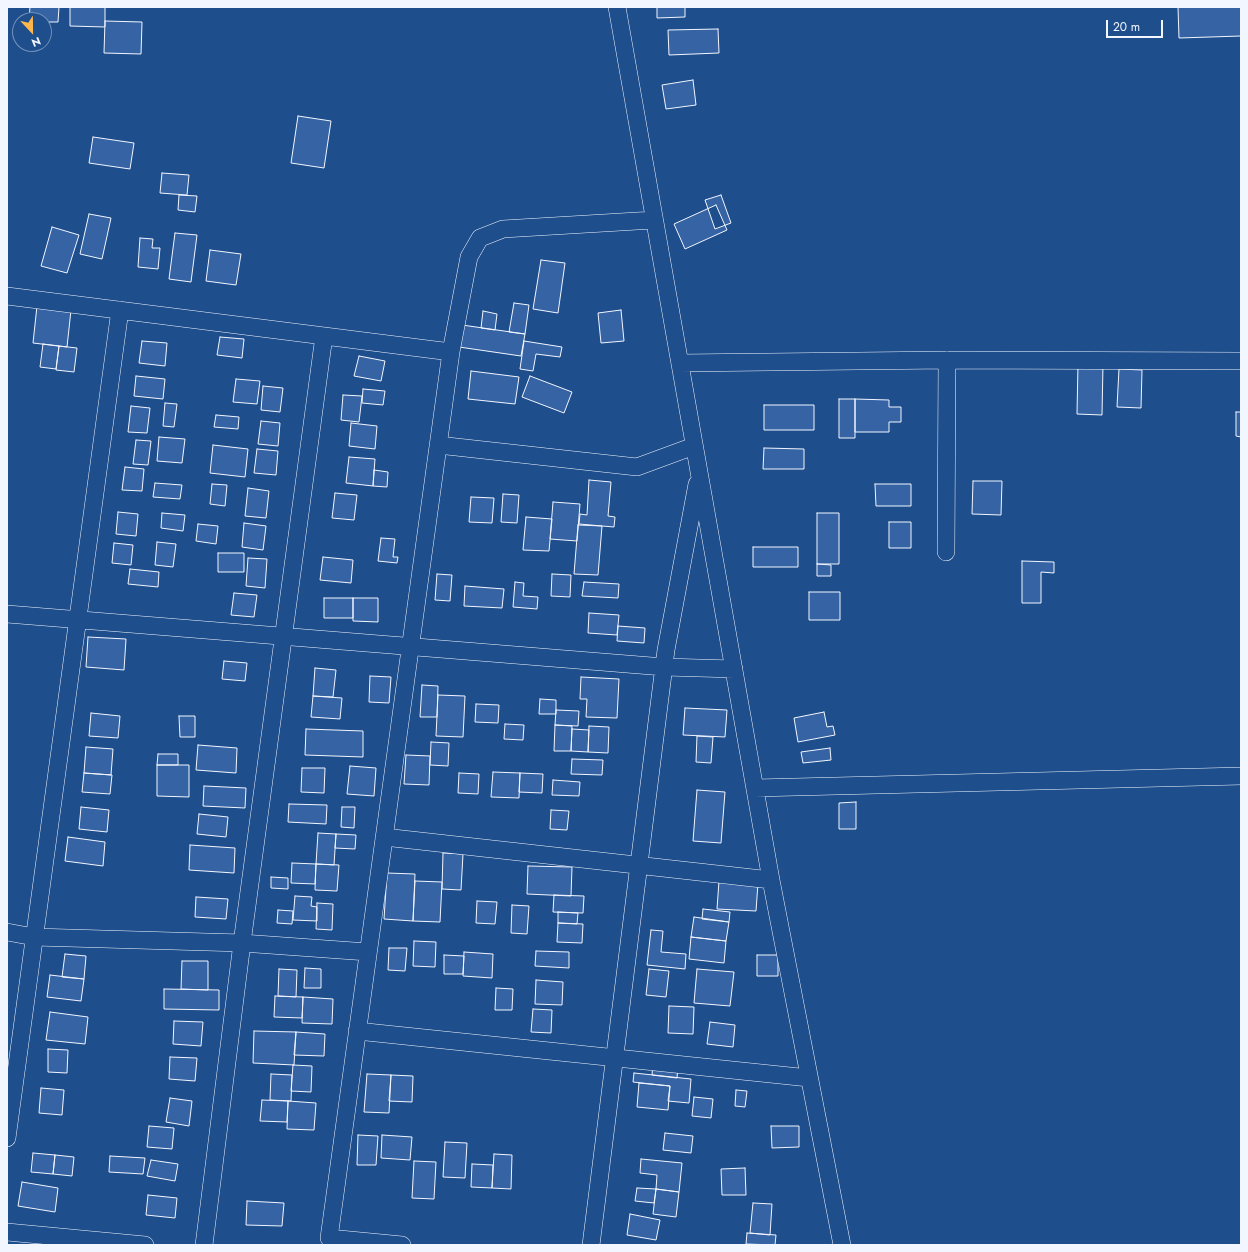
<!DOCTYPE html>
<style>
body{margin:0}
#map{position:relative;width:1248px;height:1252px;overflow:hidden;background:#1f4e8c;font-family:Jost,sans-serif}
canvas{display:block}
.frame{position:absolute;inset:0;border:8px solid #f2f6ff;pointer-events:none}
.north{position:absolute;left:12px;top:12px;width:40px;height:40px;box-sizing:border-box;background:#1f4e8c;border:1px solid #7391ba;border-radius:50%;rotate:158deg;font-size:11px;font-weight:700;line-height:16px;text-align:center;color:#f2f6ff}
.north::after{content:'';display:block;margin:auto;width:14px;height:18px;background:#ffb74d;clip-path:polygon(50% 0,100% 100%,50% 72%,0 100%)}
.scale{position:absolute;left:1106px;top:20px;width:57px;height:18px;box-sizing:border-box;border:2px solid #f2f6ff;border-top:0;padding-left:5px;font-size:12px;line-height:14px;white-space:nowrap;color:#f2f6ff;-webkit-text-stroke:3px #1f4e8c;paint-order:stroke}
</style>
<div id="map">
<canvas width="1248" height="1252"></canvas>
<div class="frame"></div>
<div class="north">N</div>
<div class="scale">20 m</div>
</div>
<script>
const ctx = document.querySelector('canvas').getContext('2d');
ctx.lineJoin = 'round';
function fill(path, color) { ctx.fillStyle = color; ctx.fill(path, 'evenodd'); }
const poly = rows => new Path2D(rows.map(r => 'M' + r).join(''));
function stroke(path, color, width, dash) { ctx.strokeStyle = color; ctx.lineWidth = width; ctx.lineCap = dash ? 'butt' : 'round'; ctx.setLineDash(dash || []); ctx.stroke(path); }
const building = poly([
 [30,7,59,7,58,22,44,22,44,20,29,20,30,7],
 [70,7,105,7,105,27,70,26,70,7],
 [657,7,685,7,685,17,657,18,657,7],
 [1178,7,1241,7,1241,36,1179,38,1178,7],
 [105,21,142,22,141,54,104,53,105,21],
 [718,29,719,53,669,55,668,30,718,29],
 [693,80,696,105,666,109,662,85,693,80],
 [298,116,331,121,324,168,291,163,298,116],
 [93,137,134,143,130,169,89,163,93,137],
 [162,173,189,175,187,195,160,193,162,173],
 [179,195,197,196,195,212,178,210,179,195],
 [721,195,731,223,715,229,705,200,721,195],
 [716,205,727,230,685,249,674,224,716,205],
 [89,214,111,218,102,259,80,254,89,214],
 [52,227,79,235,67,273,41,266,52,227],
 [175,233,197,235,191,282,169,279,175,233],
 [140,238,153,239,152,248,160,248,158,269,138,267,140,238],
 [210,250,241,254,236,285,206,281,210,250],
 [541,260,565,263,558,313,533,309,541,260],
 [514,303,529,305,525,334,509,332,514,303],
 [37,306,71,310,67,347,33,343,37,306],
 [621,310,624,341,601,343,598,313,621,310],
 [483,311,497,314,495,330,481,328,483,311],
 [462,325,525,334,521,356,459,347,462,325],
 [220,337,244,339,242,358,217,355,220,337],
 [142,341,167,343,165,366,139,363,142,341],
 [524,341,562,347,560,357,536,354,533,371,520,369,524,341],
 [43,344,59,346,56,369,40,367,43,344],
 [59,346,77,348,74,372,56,370,59,346],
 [359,356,385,361,381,381,354,376,359,356],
 [1078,364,1103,364,1102,415,1077,414,1078,364],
 [1119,369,1142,370,1141,408,1117,407,1119,369],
 [471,371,519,377,515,404,468,399,471,371],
 [136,376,165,379,163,399,134,396,136,376],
 [530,376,572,392,564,413,522,397,530,376],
 [236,379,260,381,257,404,233,402,236,379],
 [263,386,283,388,280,412,261,410,263,386],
 [363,389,385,391,383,405,362,403,363,389],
 [343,395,362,396,359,422,341,420,343,395],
 [839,399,855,399,855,438,839,438,839,399],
 [855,399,889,400,889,407,901,407,901,422,889,422,889,432,855,432,855,399],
 [165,403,177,404,174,427,163,426,165,403],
 [764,405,814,405,814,430,764,430,764,405],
 [131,406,150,408,147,433,128,432,131,406],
 [1236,412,1241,412,1241,437,1236,436,1236,412],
 [216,415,239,417,238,429,214,427,216,415],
 [261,421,280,423,278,446,258,444,261,421],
 [351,423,377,426,375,449,349,446,351,423],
 [159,437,185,439,182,463,157,461,159,437],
 [136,440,151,441,148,465,133,464,136,440],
 [213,445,248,449,245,477,210,473,213,445],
 [764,448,804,449,804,469,763,469,764,448],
 [257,449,278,451,276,475,254,473,257,449],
 [349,457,375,459,373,486,346,483,349,457],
 [125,467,144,469,142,491,122,490,125,467],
 [374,470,388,472,387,487,373,486,374,470],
 [589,480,611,482,608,516,615,517,614,527,579,524,580,514,587,515,589,480],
 [973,481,1002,481,1001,515,972,514,973,481],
 [155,483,182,485,180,499,153,497,155,483],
 [212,484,227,485,225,506,210,504,212,484],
 [875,484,911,484,911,506,876,506,875,484],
 [248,488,269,491,266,518,245,516,248,488],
 [335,493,357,495,354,520,332,518,335,493],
 [503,494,519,495,517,523,501,522,503,494],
 [471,497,494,498,492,523,469,522,471,497],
 [553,502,580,504,577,541,550,539,553,502],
 [118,512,138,514,136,536,116,534,118,512],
 [162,513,185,515,183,531,161,528,162,513],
 [817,513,839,513,839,564,817,564,817,513],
 [526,517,552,519,549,551,523,550,526,517],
 [889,522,911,522,911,548,889,548,889,522],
 [244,523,266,526,263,550,242,547,244,523],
 [198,524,218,526,216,544,196,541,198,524],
 [578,525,602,526,598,575,574,574,578,525],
 [381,538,395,539,393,557,398,557,397,563,378,561,381,538],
 [157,542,176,544,173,567,155,565,157,542],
 [114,543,133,545,131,565,112,563,114,543],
 [753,547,798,547,798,567,753,567,753,547],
 [218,553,244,553,244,572,218,572,218,553],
 [323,557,353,560,351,583,320,580,323,557],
 [248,558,267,559,265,588,246,586,248,558],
 [1022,561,1054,562,1054,573,1041,572,1041,603,1022,603,1022,561],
 [817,564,831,565,831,576,817,576,817,564],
 [130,569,159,572,158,587,128,584,130,569],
 [437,574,452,575,450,601,435,600,437,574],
 [552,574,571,575,570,597,551,596,552,574],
 [515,582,524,583,523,596,538,597,537,609,513,607,515,582],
 [584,582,619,584,618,598,582,596,584,582],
 [465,586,504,589,502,608,464,606,465,586],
 [809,592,840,592,840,620,809,620,809,592],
 [234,593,257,595,254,617,231,615,234,593],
 [324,598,353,598,353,618,324,618,324,598],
 [353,598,378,598,378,622,353,621,353,598],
 [589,613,619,615,617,635,588,633,589,613],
 [618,626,645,628,644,643,617,641,618,626],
 [88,637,126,639,124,670,86,667,88,637],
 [224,661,247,663,245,681,222,679,224,661],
 [315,668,336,670,333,697,313,696,315,668],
 [370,676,391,677,389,703,369,702,370,676],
 [581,677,619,679,617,718,586,717,587,699,580,699,581,677],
 [422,685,438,686,437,717,420,717,422,685],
 [438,695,465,696,463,737,436,736,438,695],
 [313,696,342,698,340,719,311,717,313,696],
 [540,699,556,700,556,714,539,714,540,699],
 [476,704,499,705,498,723,475,722,476,704],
 [685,708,727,710,725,737,683,735,685,708],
 [556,710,579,711,578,726,555,725,556,710],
 [824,712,827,727,833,726,835,735,798,742,794,718,824,712],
 [91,713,120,716,118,738,89,736,91,713],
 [179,716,195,716,195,737,180,737,179,716],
 [505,724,524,725,523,740,504,739,505,724],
 [555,725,572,726,571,751,554,751,555,725],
 [589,726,609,727,608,753,588,752,589,726],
 [306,729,363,731,363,757,305,755,306,729],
 [572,729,589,730,588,752,571,751,572,729],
 [697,736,713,737,711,763,696,762,697,736],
 [431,742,449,743,448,766,430,765,431,742],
 [198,745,237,748,236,773,196,770,198,745],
 [86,747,113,749,111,775,84,773,86,747],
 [830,748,831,760,803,763,801,752,830,748],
 [158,754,178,754,178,765,157,765,158,754],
 [406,755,430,756,429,785,404,784,406,755],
 [572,759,603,760,602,775,571,774,572,759],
 [157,765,189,765,189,797,157,796,157,765],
 [350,766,376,768,374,796,347,794,350,766],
 [302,768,325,768,324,793,301,792,302,768],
 [493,772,520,773,519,798,491,797,493,772],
 [84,773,112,775,110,794,82,792,84,773],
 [459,773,479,774,478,794,458,793,459,773],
 [520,773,543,774,542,793,519,792,520,773],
 [553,780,580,782,579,796,552,795,553,780],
 [204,786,246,788,245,808,203,806,204,786],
 [697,790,725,792,721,843,693,841,697,790],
 [856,802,856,829,839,829,839,803,856,802],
 [289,804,327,805,326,824,288,822,289,804],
 [81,807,109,810,107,832,79,829,81,807],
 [342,807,355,807,354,828,341,827,342,807],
 [551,810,569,811,567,830,550,829,551,810],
 [199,814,228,817,226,837,197,834,199,814],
 [318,833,336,834,334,865,316,864,318,833],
 [336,834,356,835,355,849,335,848,336,834],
 [68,837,105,842,103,866,65,861,68,837],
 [190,845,235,848,234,873,189,870,190,845],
 [443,853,463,854,461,890,442,889,443,853],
 [292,863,316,864,315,884,291,883,292,863],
 [316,864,339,865,337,891,315,890,316,864],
 [528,866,572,867,571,896,527,894,528,866],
 [387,873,415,874,413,921,384,919,387,873],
 [271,877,288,878,288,889,271,888,271,877],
 [415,881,442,882,440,922,413,921,415,881],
 [719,881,758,883,756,911,717,909,719,881],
 [554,895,584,896,583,913,553,912,554,895],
 [295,896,312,897,311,906,317,907,317,921,293,920,295,896],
 [196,897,228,899,226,919,195,917,196,897],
 [477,901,497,902,495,924,476,923,477,901],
 [317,903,333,904,332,930,316,929,317,903],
 [512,905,529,906,527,934,511,933,512,905],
 [703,909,730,912,729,922,702,919,703,909],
 [278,910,293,911,292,924,277,923,278,910],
 [558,912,578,913,577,924,558,923,558,912],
 [694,917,729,922,726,941,691,937,694,917],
 [558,923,583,924,582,943,557,942,558,923],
 [651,930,663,931,661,952,686,954,685,969,647,965,651,930],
 [691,937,726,941,724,963,689,959,691,937],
 [414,941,436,942,435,967,413,966,414,941],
 [389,948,407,948,405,971,388,970,389,948],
 [536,951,569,952,569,968,535,966,536,951],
 [464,952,493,954,492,978,463,976,464,952],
 [65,954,86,956,84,979,62,977,65,954],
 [444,955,464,956,463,974,444,974,444,955],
 [757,955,778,955,778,976,757,976,757,955],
 [182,961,208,961,208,990,181,989,182,961],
 [305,968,321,969,321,988,304,988,305,968],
 [279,969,297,970,296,997,278,996,279,969],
 [649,969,669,971,666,997,646,995,649,969],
 [697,969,734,972,730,1006,694,1003,697,969],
 [50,975,84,979,81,1001,47,997,50,975],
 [536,980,563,982,562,1005,535,1004,536,980],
 [496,988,513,989,512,1010,495,1010,496,988],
 [164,989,219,990,219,1010,164,1009,164,989],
 [275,996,303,997,302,1018,274,1017,275,996],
 [303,997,333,999,332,1024,302,1023,303,997],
 [669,1006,694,1007,693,1034,668,1033,669,1006],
 [533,1009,552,1010,551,1033,531,1032,533,1009],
 [50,1012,88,1017,85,1044,46,1040,50,1012],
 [174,1021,203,1022,201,1046,173,1044,174,1021],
 [710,1022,735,1025,733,1047,707,1044,710,1022],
 [254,1031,296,1032,294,1065,253,1063,254,1031],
 [296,1032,325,1034,324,1056,294,1055,296,1032],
 [48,1049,68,1050,67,1073,48,1072,48,1049],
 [170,1057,197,1058,195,1081,169,1079,170,1057],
 [653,1064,678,1066,677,1078,652,1075,653,1064],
 [293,1065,312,1066,311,1092,291,1091,293,1065],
 [634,1073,691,1079,689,1103,668,1101,670,1086,633,1082,634,1073],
 [271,1074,292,1075,291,1101,270,1100,271,1074],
 [367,1074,391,1075,389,1113,364,1112,367,1074],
 [391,1075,413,1076,412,1102,389,1101,391,1075],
 [639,1083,670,1086,668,1110,637,1107,639,1083],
 [41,1088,64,1090,62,1115,39,1113,41,1088],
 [736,1090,747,1091,745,1107,735,1106,736,1090],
 [694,1097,713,1099,711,1118,692,1116,694,1097],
 [170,1098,192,1101,189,1126,166,1122,170,1098],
 [262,1100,288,1101,287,1122,260,1121,262,1100],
 [288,1101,316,1103,314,1130,287,1129,288,1101],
 [149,1126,174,1128,172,1149,147,1147,149,1126],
 [771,1126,799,1126,799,1147,772,1148,771,1126],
 [665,1133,693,1136,691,1153,663,1150,665,1133],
 [358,1135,378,1136,376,1165,357,1165,358,1135],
 [382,1135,412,1137,410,1160,381,1158,382,1135],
 [445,1142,467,1143,465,1178,443,1177,445,1142],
 [33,1153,55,1155,53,1174,31,1172,33,1153],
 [494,1154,512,1155,511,1189,492,1188,494,1154],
 [55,1155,74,1157,72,1176,53,1174,55,1155],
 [110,1156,145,1158,143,1174,109,1172,110,1156],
 [641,1159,682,1163,679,1192,656,1189,657,1175,640,1173,641,1159],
 [151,1160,178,1164,175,1181,147,1176,151,1160],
 [414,1161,436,1162,434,1199,412,1198,414,1161],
 [472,1164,493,1165,492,1188,471,1187,472,1164],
 [745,1168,746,1195,722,1195,721,1169,745,1168],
 [22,1182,58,1188,55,1212,18,1206,22,1182],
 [637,1188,656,1189,654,1203,635,1201,637,1188],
 [656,1189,679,1192,676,1217,653,1214,656,1189],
 [148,1195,177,1198,175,1218,146,1215,148,1195],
 [247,1201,284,1203,282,1226,246,1225,247,1201],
 [753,1203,772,1204,770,1235,750,1233,753,1203],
 [630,1214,660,1220,656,1240,627,1235,630,1214],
 [747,1233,776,1235,775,1245,746,1244,747,1233]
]);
fill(building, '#3563a3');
stroke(building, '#f2f6ff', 1);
const street = poly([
 [617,7,771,880,842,1245],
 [7,296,451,352],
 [680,363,947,360,1241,361],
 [438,445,637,467,694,446],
 [946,552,947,360],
 [7,614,664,667,734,669],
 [755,788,1241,776],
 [384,837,771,880],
 [7,932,34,937,242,943,368,952],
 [357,1031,809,1078],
 [7,1138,120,310],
 [7,1232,145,1245],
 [204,1245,242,943,324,336],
 [402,1245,329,1238,451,352,469,257,480,238,503,229,654,220],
 [591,1245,666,650,697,484]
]);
stroke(street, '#f2f6ff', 18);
stroke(street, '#1f4e8c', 17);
</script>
